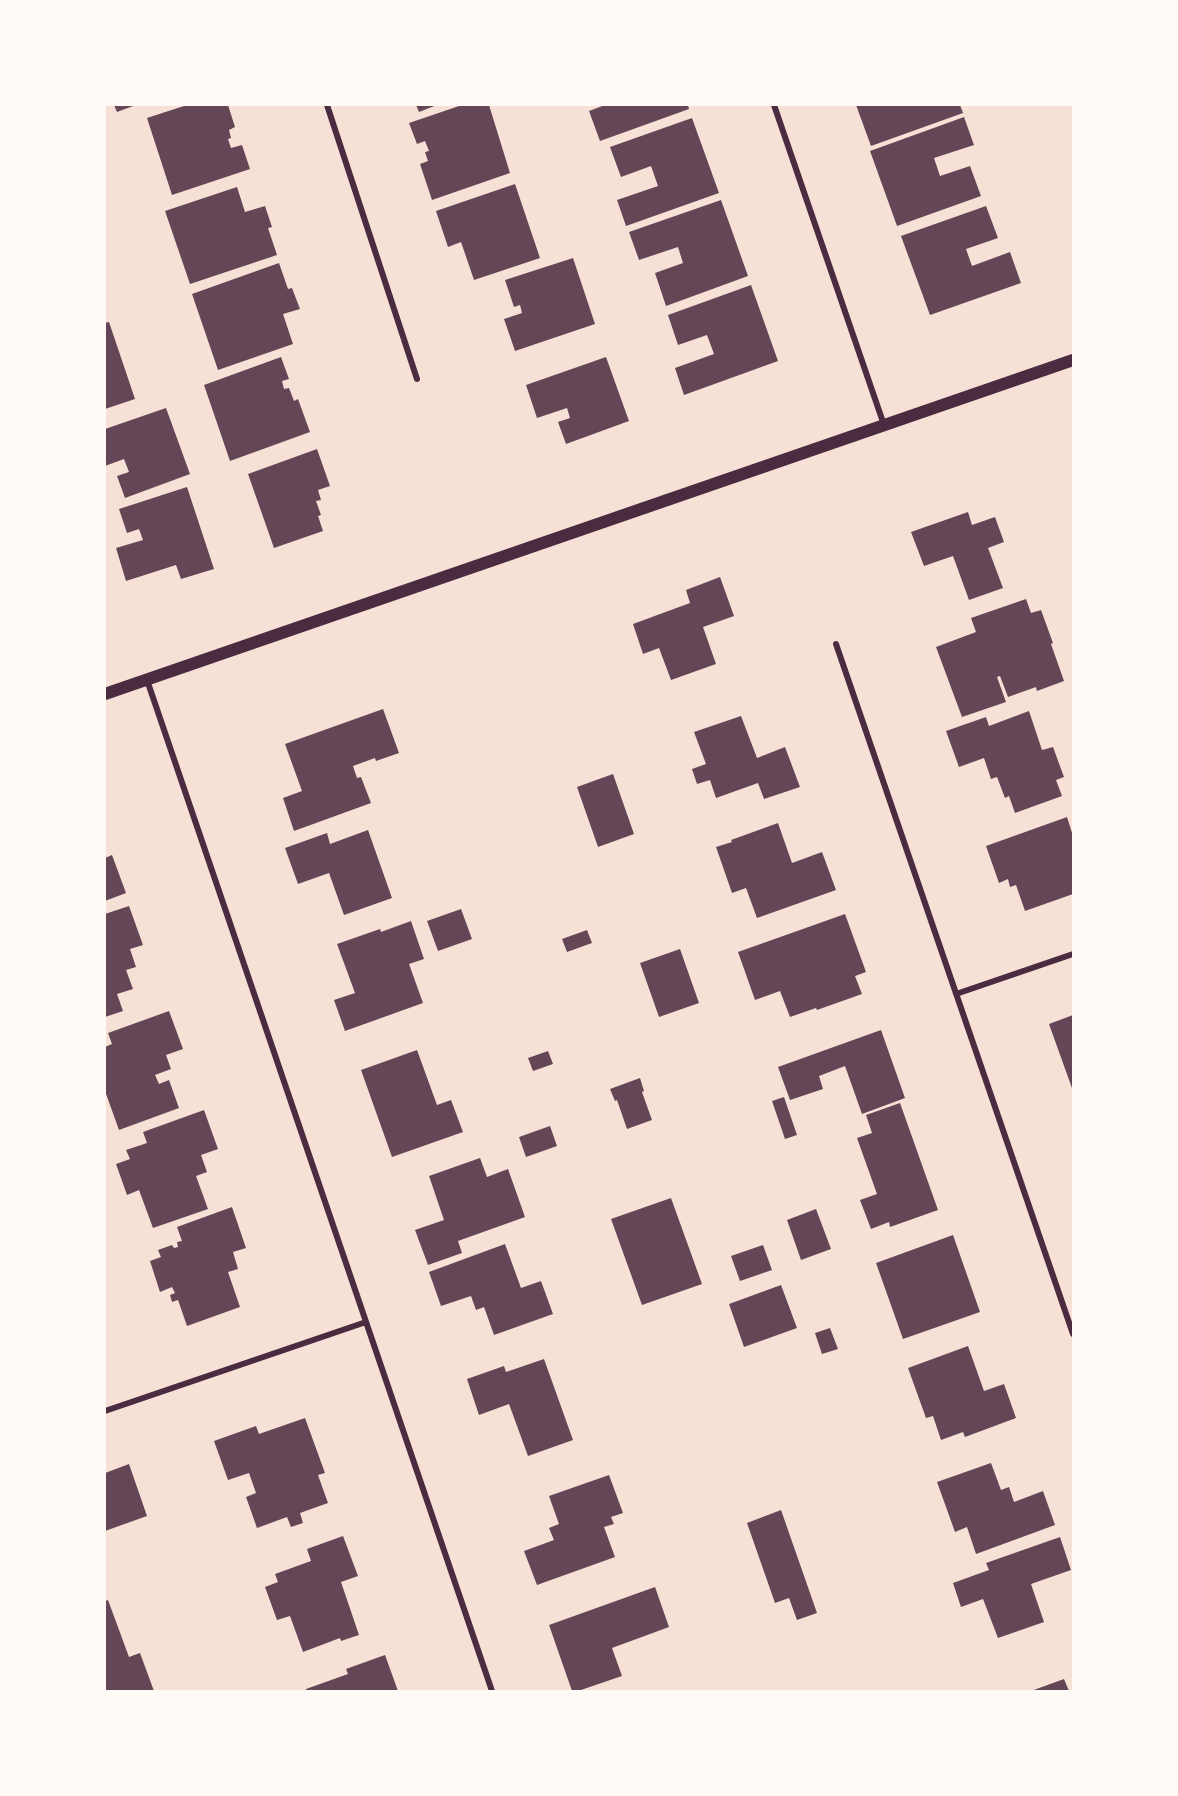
<!DOCTYPE html>
<style>
body{margin:0}
#map{position:relative;width:1178px;height:1796px;overflow:hidden;background:#f7e1d7;font-family:"Times New Roman",serif}
canvas{display:block}
.frame{position:absolute;inset:0;border:106px solid #fffaf5;pointer-events:none}
</style>
<div id="map">
<canvas width="1178" height="1796"></canvas>
<div class="frame"></div>
</div>
<script>
const ctx = document.querySelector('canvas').getContext('2d');
ctx.lineJoin = 'round';
function fill(path, color) { ctx.fillStyle = color; ctx.fill(path, 'evenodd'); }
const poly = rows => new Path2D(rows.map(r => 'M' + r).join(''));
function stroke(path, color, width, dash) { ctx.strokeStyle = color; ctx.lineWidth = width; ctx.lineCap = dash ? 'butt' : 'round'; ctx.setLineDash(dash || []); ctx.stroke(path); }
fill(poly([
 [114,105,136,105,117,112],
 [187,105,228,105,235,127,229,130,231,138,228,139,231,148,242,145,250,169,172,195,147,118],
 [416,105,437,105,419,112],
 [462,105,489,105,510,173,432,200,420,164,428,161,425,152,429,151,425,141,417,144,409,123],
 [605,105,688,105,689,109,600,141,589,111],
 [856,105,960,105,963,113,871,146],
 [964,117,974,145,934,158,940,176,970,166,981,196,897,226,870,151],
 [692,118,719,193,626,226,617,200,658,186,651,166,621,177,610,147],
 [515,184,540,258,474,280,461,242,448,247,436,211],
 [237,187,245,212,265,206,272,227,268,228,277,255,190,284,165,211],
 [721,200,748,276,666,306,655,273,683,263,678,247,639,260,629,232],
 [986,206,998,238,966,249,972,266,1010,252,1021,283,930,315,901,236],
 [573,258,595,324,515,351,504,319,522,313,520,305,514,307,505,280],
 [279,263,288,289,292,288,300,309,283,314,293,344,218,370,192,294],
 [751,285,778,361,684,395,675,368,714,354,707,335,678,345,668,315],
 [109,322,135,399,105,409,105,323],
 [281,357,289,379,282,381,284,389,289,388,294,401,298,399,310,432,230,461,204,385],
 [606,357,629,421,566,444,558,422,570,418,567,408,537,418,526,385],
 [166,408,190,474,125,498,117,476,129,472,124,459,105,466,105,429],
 [317,449,330,486,318,490,321,500,316,501,321,515,318,516,323,531,274,548,248,474],
 [187,487,214,569,181,579,176,565,126,581,116,548,143,540,139,529,127,533,119,509],
 [968,512,972,525,995,517,1004,542,988,548,1003,588,969,600,953,556,924,566,911,532],
 [720,577,734,616,703,627,716,664,671,680,659,648,643,654,633,624,690,603,686,590],
 [1026,599,1031,613,1041,610,1053,643,1051,644,1064,681,1037,691,1036,687,1008,697,1000,676,997,677,1006,702,962,717,936,647,976,632,971,618],
 [383,709,399,753,376,761,375,758,353,766,357,778,361,777,371,803,294,831,283,798,302,791,285,744],
 [1029,711,1042,750,1053,747,1064,777,1056,780,1062,796,1015,813,1009,796,1005,798,997,777,991,779,984,758,959,767,946,731,986,717,989,726],
 [741,716,757,758,785,747,800,787,764,799,758,783,716,798,710,780,697,784,692,769,706,764,694,732],
 [613,774,634,834,598,847,577,787],
 [1067,817,1073,836,1073,894,1025,911,1016,885,1010,887,1008,879,999,883,986,846],
 [778,823,792,863,822,852,836,890,757,918,746,888,732,893,716,847,732,842,731,840],
 [368,830,392,898,344,915,329,873,298,884,285,848,327,833,330,844],
 [112,855,126,893,105,901,105,858],
 [129,906,143,945,130,949,136,967,126,970,133,989,117,994,123,1011,105,1017,105,914],
 [461,909,472,939,438,951,427,921],
 [845,914,866,972,855,976,862,994,817,1010,816,1008,790,1017,780,991,755,1000,738,952],
 [411,921,424,959,409,964,423,1003,345,1031,334,1000,355,993,337,944,380,929,381,932],
 [587,930,592,943,567,952,562,939],
 [680,949,699,1003,659,1017,640,963],
 [169,1011,183,1049,166,1055,171,1069,155,1075,159,1084,169,1080,179,1108,119,1130,105,1091,105,1047,112,1044,108,1033],
 [1073,1015,1073,1091,1049,1024],
 [881,1030,905,1098,862,1114,845,1066,819,1076,823,1089,790,1100,778,1067],
 [417,1050,437,1105,451,1100,463,1132,392,1157,361,1070],
 [548,1051,553,1064,533,1071,528,1058],
 [640,1078,644,1091,642,1092,652,1120,627,1129,617,1100,615,1101,610,1089],
 [784,1097,797,1135,785,1139,772,1101],
 [900,1103,938,1210,890,1227,889,1222,871,1229,860,1200,877,1194,857,1138,872,1133,866,1115],
 [204,1110,218,1149,201,1155,207,1172,196,1176,208,1209,153,1228,139,1190,127,1195,116,1164,130,1159,126,1150,147,1143,143,1132],
 [550,1126,557,1146,526,1157,519,1137],
 [480,1158,487,1177,508,1169,525,1217,458,1241,462,1253,428,1265,415,1230,444,1220,429,1176],
 [671,1198,702,1284,642,1305,611,1219],
 [232,1207,246,1248,233,1252,238,1269,228,1272,240,1307,187,1326,178,1300,172,1302,170,1295,175,1293,172,1287,160,1292,150,1261,161,1257,158,1250,172,1245,174,1248,178,1247,177,1242,182,1241,177,1227],
 [816,1209,831,1249,801,1260,787,1220],
 [953,1235,980,1312,903,1339,876,1263],
 [505,1244,521,1288,541,1281,553,1314,494,1335,484,1307,476,1310,471,1296,441,1306,429,1272],
 [763,1245,772,1270,740,1281,731,1256],
 [781,1285,797,1328,744,1347,729,1304],
 [830,1328,838,1349,822,1354,815,1333],
 [968,1346,984,1391,1004,1384,1016,1418,965,1437,963,1432,941,1440,933,1416,926,1418,908,1368],
 [544,1359,573,1440,528,1456,509,1404,479,1415,467,1379,504,1366,506,1372],
 [305,1418,325,1473,318,1475,328,1503,300,1513,303,1523,291,1527,287,1517,257,1528,246,1497,256,1493,249,1473,228,1480,214,1441,256,1426,259,1434],
 [991,1463,1001,1490,1009,1487,1014,1502,1043,1491,1055,1525,976,1554,967,1527,955,1532,937,1482],
 [129,1464,147,1516,105,1531,105,1473],
 [609,1475,623,1513,611,1517,614,1524,604,1527,615,1557,537,1585,524,1551,554,1540,549,1528,559,1524,549,1496],
 [781,1510,817,1613,797,1620,789,1598,775,1603,747,1523],
 [343,1536,358,1576,341,1582,359,1635,341,1641,340,1638,303,1652,290,1616,277,1620,265,1587,278,1582,275,1574,311,1561,307,1549],
 [1060,1537,1071,1570,1031,1584,1044,1622,998,1638,983,1599,961,1607,953,1583,989,1570,986,1563],
 [655,1587,669,1627,612,1648,622,1676,578,1691,572,1691,549,1625],
 [108,1600,129,1657,140,1653,154,1691,105,1691,105,1601],
 [385,1655,398,1691,306,1691,306,1689,348,1674,346,1669],
 [1064,1679,1069,1691,1031,1691]
]), '#644757');
stroke(poly([
 [327,105,417,379],
 [774,105,884,425],
 [836,644,1073,1334],
 [147,680,492,1691],
 [956,994,1073,954],
 [105,1411,366,1322]
]), '#4a2c40', 6);
stroke(poly([
 [105,694,1073,360]
]), '#4a2c40', 12);
</script>
